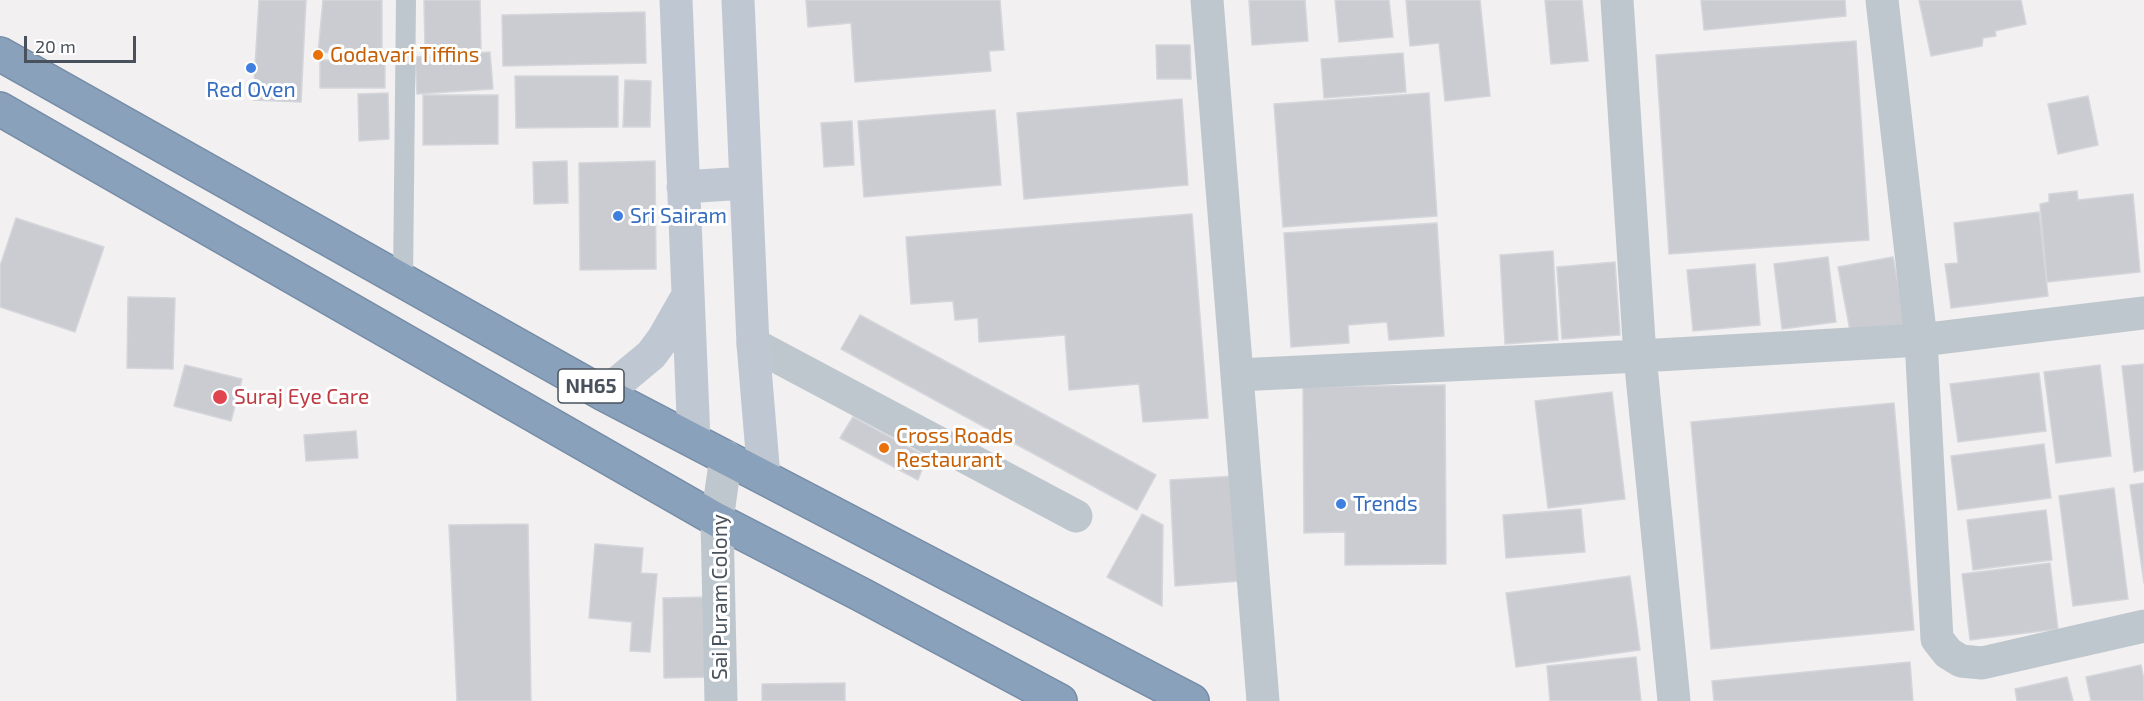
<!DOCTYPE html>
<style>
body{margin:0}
#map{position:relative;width:2144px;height:701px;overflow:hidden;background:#f2f0f0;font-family:"Exo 2",sans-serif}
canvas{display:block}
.scale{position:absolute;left:24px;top:36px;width:112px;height:27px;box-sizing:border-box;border:3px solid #49525c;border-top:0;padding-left:8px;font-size:18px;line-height:21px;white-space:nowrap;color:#49525c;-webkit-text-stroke:4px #fff;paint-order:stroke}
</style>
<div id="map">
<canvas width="2144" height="701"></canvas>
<div class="scale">20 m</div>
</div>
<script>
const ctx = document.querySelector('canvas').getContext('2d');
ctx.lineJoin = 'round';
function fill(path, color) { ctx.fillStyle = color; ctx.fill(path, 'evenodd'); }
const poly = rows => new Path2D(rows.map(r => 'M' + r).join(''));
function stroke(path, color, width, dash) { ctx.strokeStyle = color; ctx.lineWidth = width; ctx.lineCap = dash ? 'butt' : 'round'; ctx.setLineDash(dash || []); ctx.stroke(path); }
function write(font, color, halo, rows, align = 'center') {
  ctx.font = font + ' "Exo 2",sans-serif'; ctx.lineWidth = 6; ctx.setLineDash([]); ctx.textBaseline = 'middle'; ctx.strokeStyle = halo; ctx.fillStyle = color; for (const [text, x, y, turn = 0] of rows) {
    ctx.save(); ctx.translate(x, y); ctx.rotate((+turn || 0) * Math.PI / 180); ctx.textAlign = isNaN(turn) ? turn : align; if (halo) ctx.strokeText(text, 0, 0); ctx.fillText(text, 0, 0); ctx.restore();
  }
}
const building = poly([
 [259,0,306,0,301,102,253,100,259,0],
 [323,0,382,0,382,49,318,53,323,0],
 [424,0,480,0,481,49,425,50,424,0],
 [806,0,1000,0,1004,50,989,51,991,71,855,82,851,23,808,27,806,0],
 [1249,0,1305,0,1308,41,1252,45,1249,0],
 [1335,0,1389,0,1393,37,1339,42,1335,0],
 [1406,0,1480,0,1490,96,1445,101,1439,43,1410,46,1406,0],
 [1545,0,1582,0,1588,61,1551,64,1545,0],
 [1701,0,1845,0,1846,16,1704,30,1701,0],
 [1919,0,2021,0,2026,24,1995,31,1996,36,1983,38,1982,46,1931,56,1919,0],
 [645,12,646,63,503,66,502,15,645,12],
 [1856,41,1869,240,1669,254,1656,55,1856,41],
 [1156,45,1190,45,1191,79,1157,79,1156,45],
 [490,52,493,89,417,94,415,57,490,52],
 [1403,53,1406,92,1324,98,1321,59,1403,53],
 [320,60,385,60,385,88,320,88,320,60],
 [515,76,618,76,618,127,516,128,515,76],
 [625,80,651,81,650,127,623,127,625,80],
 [388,93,389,139,359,141,358,94,388,93],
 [1429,93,1437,216,1283,227,1274,104,1429,93],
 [423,95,498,95,498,144,423,145,423,95],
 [2088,96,2098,145,2058,154,2048,104,2088,96],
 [1182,99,1188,185,1024,199,1017,113,1182,99],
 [995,110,1001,185,864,197,858,121,995,110],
 [852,121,854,165,824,167,821,123,852,121],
 [567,161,568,203,534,204,533,162,567,161],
 [655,161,656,269,580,270,579,163,655,161],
 [2077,191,2078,200,2133,194,2140,272,2047,282,2040,204,2049,202,2049,194,2077,191],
 [2039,212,2048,296,1951,308,1945,264,1958,263,1954,223,2039,212],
 [1192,214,1208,418,1143,422,1139,384,1069,390,1065,335,979,342,978,318,955,320,953,301,911,304,906,237,1192,214],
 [16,218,104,247,75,332,0,307,0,266,16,218],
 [1437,223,1444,336,1389,340,1387,322,1348,325,1349,343,1291,347,1284,233,1437,223],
 [1553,251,1558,340,1505,344,1500,255,1553,251],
 [1828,257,1836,322,1782,329,1774,264,1828,257],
 [1893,257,1907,330,1852,341,1838,267,1893,257],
 [1615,262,1620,335,1562,339,1557,267,1615,262],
 [1755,264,1760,325,1693,331,1687,270,1755,264],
 [128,297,175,298,173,369,127,368,128,297],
 [860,315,1156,475,1137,510,841,349,860,315],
 [2144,364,2144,470,2134,472,2122,366,2144,364],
 [185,365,242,379,231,421,174,406,185,365],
 [2100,365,2111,456,2056,463,2044,372,2100,365],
 [2039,373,2046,431,1958,442,1950,384,2039,373],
 [1445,385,1446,564,1345,565,1345,532,1304,533,1303,387,1445,385],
 [1612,392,1625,499,1548,508,1535,401,1612,392],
 [1894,403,1914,630,1711,649,1691,422,1894,403],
 [853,417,927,457,918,480,840,438,853,417],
 [356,431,358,458,306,461,304,435,356,431],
 [2044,444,2051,498,1958,510,1951,456,2044,444],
 [1236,476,1241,581,1175,586,1170,480,1236,476],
 [2144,483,2144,583,2130,485,2144,483],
 [2114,488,2128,599,2073,606,2059,496,2114,488],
 [1581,509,1585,552,1506,558,1503,515,1581,509],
 [2046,510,2052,560,1973,570,1967,520,2046,510],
 [1142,514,1163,525,1162,606,1107,577,1142,514],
 [528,524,531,701,457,701,449,525,528,524],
 [595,544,643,548,641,573,657,574,650,652,630,651,632,622,589,618,595,544],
 [2050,563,2058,629,1970,640,1962,574,2050,563],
 [1630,576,1640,650,1516,667,1506,593,1630,576],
 [709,597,710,677,664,678,663,598,709,597],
 [1636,657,1641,701,1550,701,1547,666,1636,657],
 [1910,662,1913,701,1714,701,1712,681,1910,662],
 [2141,665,2144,680,2144,701,2091,701,2086,677,2141,665],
 [2067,677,2073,701,2017,701,2015,689,2067,677],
 [845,683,845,701,762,701,762,684,845,683]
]);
fill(building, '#caccd2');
stroke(building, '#d4d6db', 1.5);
const highway = poly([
 [0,54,604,394,1192,701],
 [0,109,717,520,862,595,1060,701]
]);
stroke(highway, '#768ca7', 36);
stroke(poly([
 [403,281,406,0]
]), '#bfc7ce', 20);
stroke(poly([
 [1207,0,1263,701],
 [1617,0,1640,356,1674,701],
 [1882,0,1921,340,1937,639,1948,653,1961,661,1982,663,2144,626],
 [753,344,1076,516],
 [1237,375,1640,356,1921,340,2144,313],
 [721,701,717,520,726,457]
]), '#bfc7ce', 33);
stroke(poly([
 [676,0,694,440],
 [738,0,753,344,764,477],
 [683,187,746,183],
 [604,394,651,355,663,339,687,297]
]), '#bfc8d2', 33);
stroke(highway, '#8aa1bb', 33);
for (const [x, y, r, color] of [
 [318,55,6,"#e8710a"],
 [251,68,6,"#3f7fe0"],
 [618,216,6,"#3f7fe0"],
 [220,397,8,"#e0444e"],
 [884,448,6,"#e8710a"],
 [1341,504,6,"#3f7fe0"]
]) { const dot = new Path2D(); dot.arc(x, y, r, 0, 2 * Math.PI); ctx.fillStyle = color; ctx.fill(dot); stroke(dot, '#fff', 2); }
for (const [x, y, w] of [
 [591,386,66]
]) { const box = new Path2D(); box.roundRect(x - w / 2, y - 17, w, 34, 4.5); ctx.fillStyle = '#fff'; ctx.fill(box); stroke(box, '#49525c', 1.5); }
write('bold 20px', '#49525c', null, [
 ["NH65",591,386]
]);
write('21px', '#c56008', '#fff', [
 ["Godavari Tiffins",330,55],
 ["Cross Roads",896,436],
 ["Restaurant",896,460]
], 'left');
write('21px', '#366cbe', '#fff', [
 ["Red Oven",251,90,"center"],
 ["Sri Sairam",630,216],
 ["Trends",1353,504]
], 'left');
write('21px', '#be3a42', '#fff', [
 ["Suraj Eye Care",234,397]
], 'left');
write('21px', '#49525c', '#fff', [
 ["Sai Puram Colony",720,597,-90]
]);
</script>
